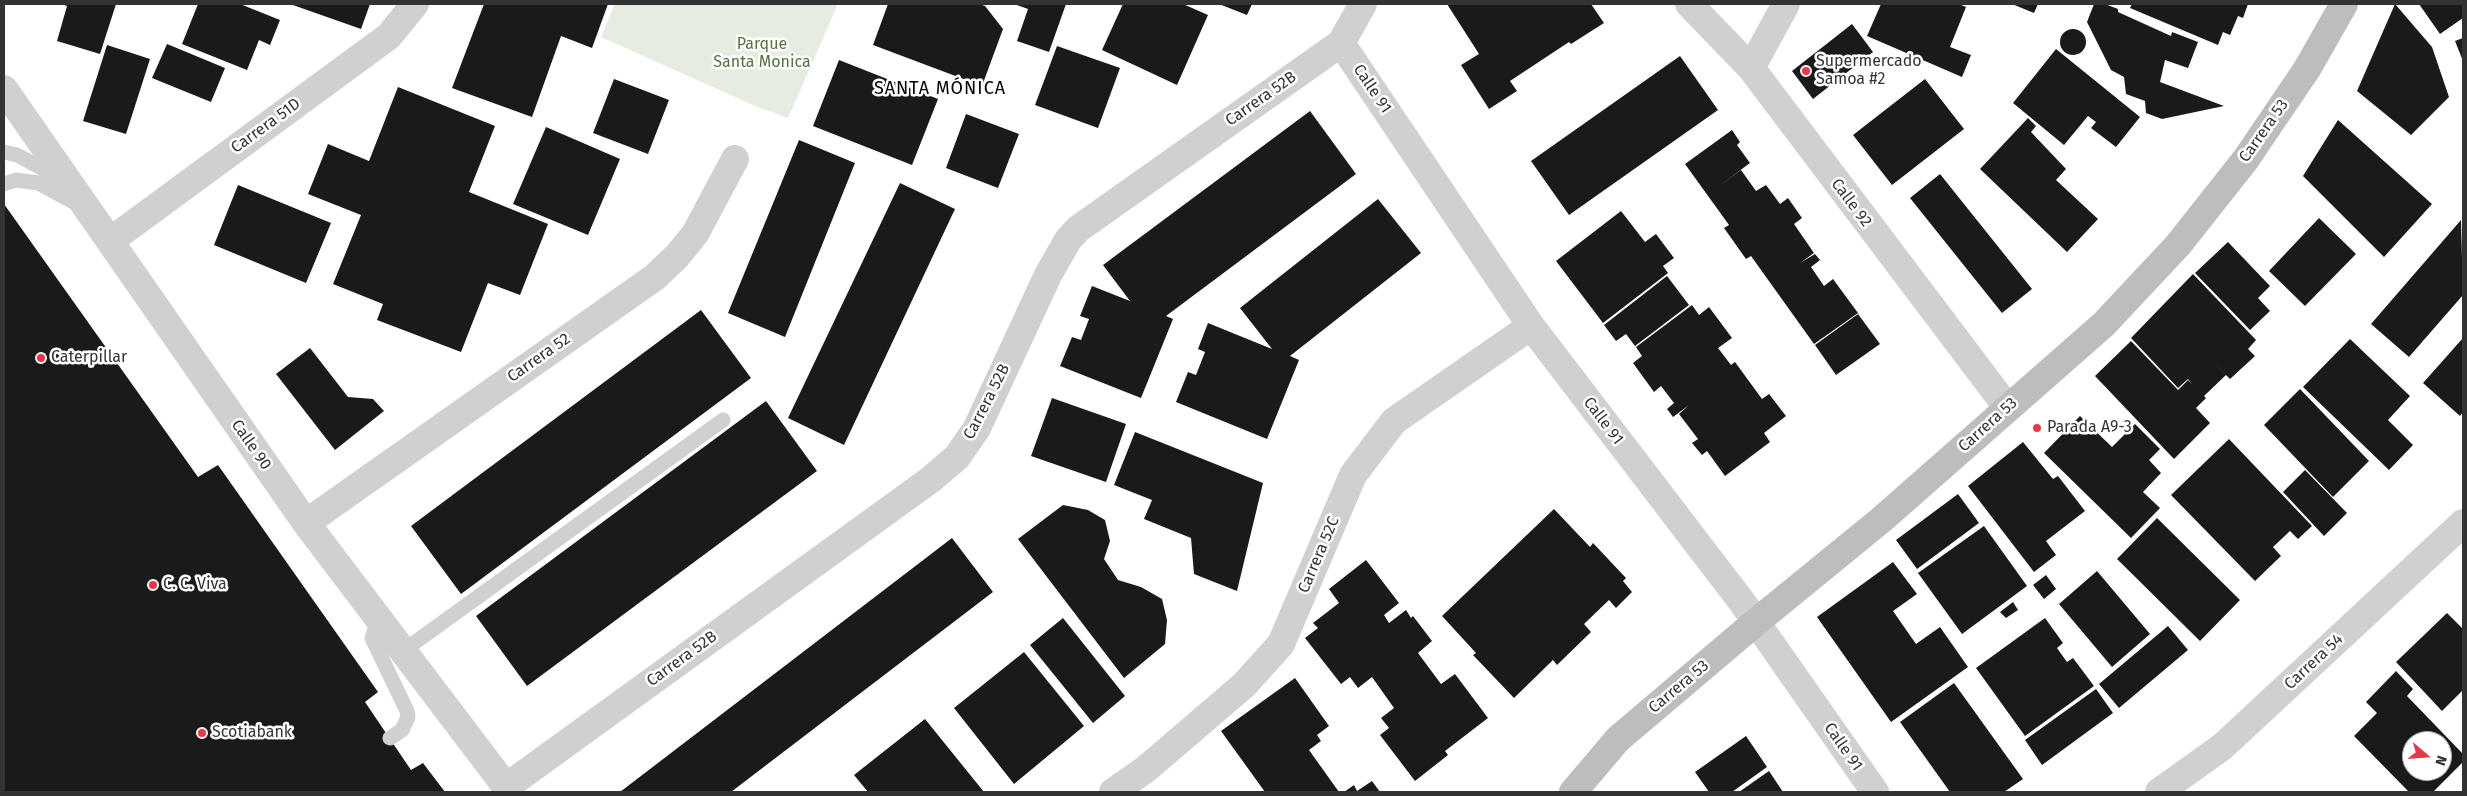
<!DOCTYPE html>
<meta charset="utf-8">
<style>
body{margin:0}
#map{position:relative;width:2467px;height:796px;overflow:hidden;background:#fff;font-family:"Fira Sans",sans-serif}
canvas{display:block}
.frame{position:absolute;inset:0;border:5px solid #333;pointer-events:none}
.north{position:absolute;left:2402px;top:731px;width:50px;height:50px;box-sizing:border-box;background:#fff;border:1px solid #adadad;border-radius:50%;rotate:108deg;font-size:14px;font-weight:700;line-height:20px;text-align:center;color:#333}
.north::after{content:'';display:block;margin:auto;width:18px;height:22px;background:#e63946;clip-path:polygon(50% 0,100% 100%,50% 72%,0 100%)}
</style>
<div id="map">
<canvas width="2467" height="796"></canvas>
<div class="frame"></div>
<div class="north">N</div>
</div>
<script>
const ctx = document.querySelector('canvas').getContext('2d');
ctx.lineJoin = 'round';
function fill(path, color) { ctx.fillStyle = color; ctx.fill(path, 'evenodd'); }
const poly = rows => new Path2D(rows.map(r => 'M' + r).join(''));
function stroke(path, color, width, dash) { ctx.strokeStyle = color; ctx.lineWidth = width; ctx.lineCap = dash ? 'butt' : 'round'; ctx.setLineDash(dash || []); ctx.stroke(path); }
function write(font, color, halo, rows, align = 'center') {
  ctx.font = font + ' "Fira Sans",sans-serif'; ctx.lineWidth = 5; ctx.setLineDash([]); ctx.textBaseline = 'middle'; ctx.strokeStyle = halo; ctx.fillStyle = color; for (const [text, x, y, turn = 0] of rows) {
    ctx.save(); ctx.translate(x, y); ctx.rotate((+turn || 0) * Math.PI / 180); ctx.textAlign = isNaN(turn) ? turn : align; if (halo) ctx.strokeText(text, 0, 0); ctx.fillText(text, 0, 0); ctx.restore();
  }
}
fill(poly([
 [615,4,838,4,788,118,753,105,601,37]
]), '#e6ecdf');
fill(poly([
 [62,4,116,4,100,54,57,41,67,6],
 [198,4,240,4,280,20,270,45,259,40,247,70,182,44],
 [290,4,370,4,361,29],
 [484,4,608,4,592,48,561,36,532,117,452,88],
 [888,4,980,4,985,6,1003,29,982,86,873,45],
 [1014,4,1066,4,1049,52,1017,41,1028,9],
 [1123,4,1183,4,1208,15,1177,85,1102,50],
 [1219,4,1252,4,1247,15],
 [1447,4,1591,4,1604,23,1571,44,1569,42,1510,81,1517,91,1489,109,1461,65,1479,54],
 [1881,4,1959,4,1966,7,1950,47,1971,55,1962,77,1867,36],
 [2012,4,2038,4,2034,13],
 [2094,4,2105,4,2118,9,2118,12,2171,36,2172,32,2198,42,2188,68,2165,60,2160,82,2224,106,2162,119,2146,113,2145,101,2126,94,2124,77,2111,70,2087,22],
 [2132,4,2248,4,2243,18,2238,16,2230,35,2223,32,2218,45,2130,8],
 [2395,4,2432,47,2449,97,2411,135,2357,91],
 [2419,4,2463,4,2463,18,2440,34],
 [1852,24,1873,52,1813,99,1792,71],
 '2060 42a13 13 0 1 1 26 0a13 13 0 1 1-26 0Z',
 [2463,38,2463,61,2455,41],
 [167,44,225,68,211,102,152,78],
 [107,45,150,59,126,134,83,121],
 [1057,46,1120,68,1098,128,1035,105],
 [2056,49,2140,117,2116,147,2091,128,2096,122,2088,116,2064,145,2013,103],
 [1680,56,1718,110,1569,215,1531,161],
 [839,60,938,99,912,165,813,126],
 [614,79,669,100,648,154,593,133],
 [1925,79,1964,129,1892,185,1853,135],
 [398,87,495,126,469,192,548,224,520,295,488,283,461,352,377,320,383,304,333,284,361,215,308,194,328,144,369,161],
 [1310,111,1356,174,1166,316,1173,319,1141,398,1060,366,1072,337,1081,340,1089,319,1080,316,1092,286,1130,301,1103,265],
 [966,114,1019,134,998,188,946,168],
 [2028,118,2036,126,2031,132,2066,169,2056,180,2098,219,2067,252,1980,169],
 [2338,120,2432,204,2384,257,2303,176],
 [546,127,620,159,588,235,513,204],
 [1732,130,1740,142,1737,145,1750,163,1719,186,1741,170,1756,191,1766,185,1780,204,1788,198,1802,218,1794,224,1814,253,1800,263,1815,254,1820,260,1811,267,1824,286,1833,279,1858,313,1814,344,1751,256,1746,259,1724,228,1729,225,1685,164],
 [799,140,855,163,785,337,728,313],
 [1940,174,2032,289,2002,313,1910,198],
 [900,183,955,209,844,445,788,418],
 [238,185,331,223,306,283,214,245],
 [1378,199,1421,253,1290,356,1299,360,1267,439,1176,402,1188,372,1196,375,1205,352,1198,349,1208,323,1272,349,1240,308],
 [4,204,198,477,218,465,378,692,365,702,411,770,423,763,445,792,4,792],
 [1621,211,1645,242,1656,234,1674,258,1663,266,1668,273,1603,323,1556,261],
 [2319,218,2356,254,2305,306,2269,271],
 [2461,220,2463,295,2409,357,2371,324],
 [2228,242,2270,286,2258,298,2270,311,2250,330,2195,273],
 [2193,274,2256,340,2248,349,2255,356,2230,379,2214,363,2226,375,2204,396,2206,398,2196,408,2210,423,2174,459,2095,376,2131,341,2178,390,2188,380,2192,384,2188,379,2178,388,2131,338],
 [1667,276,1689,305,1635,346,1626,334,1616,341,1604,325],
 [1692,305,1699,315,1709,307,1732,338,1718,348,1731,365,1735,362,1762,399,1769,394,1786,416,1764,433,1770,442,1725,476,1707,451,1702,455,1692,443,1698,439,1679,414,1689,405,1673,417,1667,409,1674,403,1661,386,1654,392,1633,363,1642,356,1636,347],
 [701,310,751,378,461,594,411,526],
 [1858,314,1880,344,1836,375,1815,345],
 [2463,338,2463,412,2460,416,2423,383],
 [2350,339,2410,396,2388,420,2413,445,2389,470,2303,387],
 [310,348,348,397,373,399,384,411,335,450,276,374],
 [2300,389,2369,461,2333,497,2264,425],
 [1052,398,1126,424,1106,482,1031,456],
 [766,401,817,471,527,686,476,616],
 [2080,416,2112,447,2135,424,2160,449,2149,460,2161,473,2143,492,2160,508,2131,538,2044,453],
 [1135,432,1263,483,1237,591,1194,574,1191,538,1144,519,1152,500,1114,485],
 [2229,439,2312,526,2298,539,2290,531,2273,547,2281,556,2255,581,2171,495],
 [2023,442,2053,479,2058,476,2085,511,2046,541,2056,555,2034,572,1968,486],
 [2305,470,2347,513,2324,536,2283,492],
 [1958,494,1979,523,1917,569,1896,540],
 [1063,505,1088,510,1105,520,1110,541,1104,559,1118,580,1141,587,1162,599,1167,620,1165,644,1124,678,1018,539],
 [1554,509,1590,547,1593,543,1626,578,1623,581,1632,592,1616,608,1609,600,1584,624,1591,632,1557,665,1553,660,1514,698,1473,655,1476,653,1442,616],
 [2157,518,2240,600,2200,641,2117,559],
 [1984,526,2027,586,1962,634,1918,573],
 [952,538,993,592,731,792,620,792],
 [1366,560,1399,603,1384,615,1389,623,1406,610,1411,618,1413,616,1432,641,1418,653,1441,684,1455,674,1488,718,1445,751,1448,755,1415,781,1380,735,1389,728,1381,718,1394,708,1372,677,1358,688,1350,677,1341,684,1305,638,1318,628,1313,623,1339,603,1329,589],
 [1893,562,1917,594,1893,611,1916,644,1940,627,1968,667,1891,722,1817,617],
 [2097,571,2150,634,2112,667,2059,604],
 [2046,575,2056,589,2044,599,2033,585],
 [2013,602,2018,610,2006,618,2000,612],
 [2447,613,2463,629,2463,690,2442,711,2396,662],
 [1063,618,1125,696,1093,723,1030,645],
 [2045,618,2063,643,2057,648,2067,662,2073,658,2094,686,2025,736,1976,668],
 [2168,626,2188,650,2119,708,2099,684],
 [1024,652,1084,726,1014,784,954,708],
 [2396,671,2413,689,2407,696,2463,754,2463,762,2433,792,2409,792,2354,736,2377,713,2366,702],
 [2412,741,2442,741,2442,771,2412,771],
 [1295,678,1329,726,1317,735,1321,741,1309,750,1339,792,1265,792,1221,731],
 [1954,683,2023,779,2004,792,1950,792,1900,722],
 [2096,689,2113,713,2042,765,2025,740],
 [925,719,984,792,868,792,854,775],
 [1746,736,1767,767,1732,792,1709,792,1695,772],
 [1769,771,1783,792,1739,792],
 [1372,781,1380,792,1344,792,1354,785,1357,791]
]), '#1a1a1a');
stroke(poly([
 [4,152,17,155,60,178],
 [4,184,16,180,38,183,79,205],
 [381,621,375,629,372,638,407,711,408,717,402,730,390,738],
 [403,651,723,420]
]), '#d0d0d0', 15);
stroke(poly([
 [1689,4,1751,68,2007,407],
 [1341,43,1531,326,1742,602,1875,792],
 [1751,68,1786,4],
 [4,89,306,523,510,792],
 [110,241,389,36,415,4],
 [306,523,655,277,677,256,695,234,735,159],
 [506,787,930,480,957,457,977,428,1048,275,1068,240,1078,229,1341,43,1363,4],
 [1113,792,1146,769,1244,685,1281,644,1353,475,1394,421,1531,326],
 [2159,792,2222,747,2463,523]
]), '#d0d0d0', 28);
stroke(poly([
 [1573,792,1618,739,1756,622,1881,520,2104,324,2178,245,2246,159,2307,69,2344,4]
]), '#bdbdbd', 28);
for (const [x, y, r, color] of [
 [1806,71,5,"#e63946"],
 [41,358,5,"#e63946"],
 [2037,428,5,"#e63946"],
 [153,585,5,"#e63946"],
 [202,733,5,"#e63946"]
]) { const dot = new Path2D(); dot.arc(x, y, r, 0, 2 * Math.PI); ctx.fillStyle = color; ctx.fill(dot); stroke(dot, '#fff', 2); }
write('16px', '#56703f', '#fff', [
 ["Parque",762,45],
 ["Santa Monica",762,63]
]);
write('16px', '#333', '#fff', [
 ["Supermercado",1816,62],
 ["Samoa #2",1816,80],
 ["Caterpillar",51,358],
 ["Parada A9-3",2047,428],
 ["C. C. Viva",163,585],
 ["Scotiabank",212,733]
], 'left');
write('16px', '#333', '#fff', [
 ["Calle 91",1372,89,56],
 ["Carrera 52B",1261,99,-35],
 ["Carrera 51D",266,126,-36],
 ["Carrera 53",2264,131,-55],
 ["Calle 92",1851,203,53],
 ["Carrera 52",539,358,-35],
 ["Carrera 52B",987,402,-63],
 ["Calle 91",1603,421,53],
 ["Carrera 53",1988,425,-42],
 ["Calle 90",251,445,55],
 ["Carrera 52C",1319,555,-67],
 ["Carrera 52B",682,659,-36],
 ["Carrera 54",2314,662,-43],
 ["Carrera 53",1679,687,-40],
 ["Calle 91",1843,747,55]
]);
ctx.letterSpacing = '1px';
write('18px', '#000', '#fff', [
 ["SANTA MÓNICA",940,89]
]);
ctx.letterSpacing = '0px';
</script>
